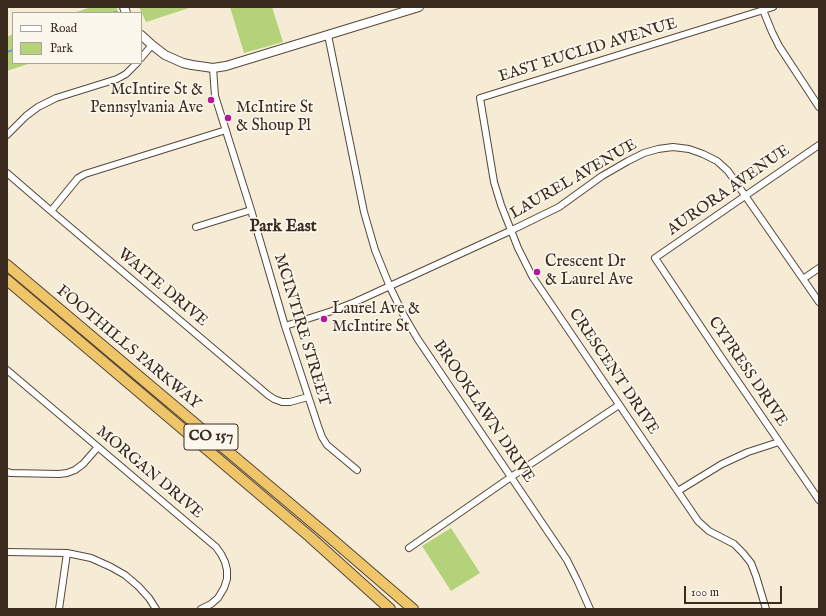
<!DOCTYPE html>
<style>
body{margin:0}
#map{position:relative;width:826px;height:616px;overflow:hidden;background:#f6ebd5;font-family:"IM FELL English",serif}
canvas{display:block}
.frame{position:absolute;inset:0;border:8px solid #3b2a1e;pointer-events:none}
.legend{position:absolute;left:12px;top:12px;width:130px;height:52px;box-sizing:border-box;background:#fbf7ec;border:1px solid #aea59a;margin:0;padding:5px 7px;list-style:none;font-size:12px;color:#3b2a1e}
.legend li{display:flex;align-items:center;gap:8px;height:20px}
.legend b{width:20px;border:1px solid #aea59a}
.scale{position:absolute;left:684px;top:586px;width:98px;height:18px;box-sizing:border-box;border:2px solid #3b2a1e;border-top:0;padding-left:5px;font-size:12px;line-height:14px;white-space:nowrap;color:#3b2a1e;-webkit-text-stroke:3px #fbf7ec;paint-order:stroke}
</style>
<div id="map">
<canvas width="826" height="616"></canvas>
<div class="frame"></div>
<ul class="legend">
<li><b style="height:5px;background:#fff"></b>Road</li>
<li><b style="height:11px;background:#b3d279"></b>Park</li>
</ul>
<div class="scale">100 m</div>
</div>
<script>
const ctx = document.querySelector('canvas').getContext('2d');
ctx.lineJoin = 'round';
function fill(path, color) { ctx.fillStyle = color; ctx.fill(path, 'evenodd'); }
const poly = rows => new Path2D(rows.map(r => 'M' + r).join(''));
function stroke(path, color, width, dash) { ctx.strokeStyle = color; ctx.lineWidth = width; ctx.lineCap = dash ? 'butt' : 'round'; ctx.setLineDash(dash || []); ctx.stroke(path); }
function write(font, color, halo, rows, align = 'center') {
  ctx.font = font + ' "IM FELL English",serif'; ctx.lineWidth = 3.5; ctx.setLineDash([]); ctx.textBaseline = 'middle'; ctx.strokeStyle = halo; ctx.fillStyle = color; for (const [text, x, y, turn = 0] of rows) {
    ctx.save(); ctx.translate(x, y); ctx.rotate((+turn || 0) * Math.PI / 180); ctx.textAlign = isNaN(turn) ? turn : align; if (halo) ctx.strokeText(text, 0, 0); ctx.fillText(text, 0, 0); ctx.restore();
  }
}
fill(poly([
 [91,7,116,7,119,13,74,13],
 [139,7,192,7,146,22],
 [230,7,272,7,283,42,244,53],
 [13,34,13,63,31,63,7,71,7,37],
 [451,528,480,573,451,591,422,546]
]), '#b3d279');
stroke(poly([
 [114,13,116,12],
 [7,52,13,50]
]), '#5ea2d3', 2);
const minor = poly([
 [763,10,772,32,779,46,819,107],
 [328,35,364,212,375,250,390,287,403,314,417,338,511,477,567,560,578,582,590,609],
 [141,58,152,45],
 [213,68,215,96,251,210,285,326,318,426,322,437,327,445,357,470],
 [7,135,26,116,38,107,56,98,117,79,126,74,137,63],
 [819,145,655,258,719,354,819,500],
 [7,173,51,211,268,395,274,399,282,402,290,402,308,397],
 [51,211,78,178,85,174,226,130],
 [196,227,251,210],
 [803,279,819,268],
 [285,326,332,311,355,302,510,231,559,207,602,176,628,161,644,153,658,149,673,147,689,149,703,154,717,161,728,171,819,302],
 [7,370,216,547,221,554,225,562,227,570,227,579,224,588,218,598,211,604,201,609],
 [7,472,11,473,59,474,67,473,75,470,83,464,98,447],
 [678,491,722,464,748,452,779,442],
 [409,548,511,477,619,405],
 [7,552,67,553,91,558,111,567,125,575,138,586,149,598,156,609],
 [59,609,67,553],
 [766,609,756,576,751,563,743,553,734,544,709,531,698,521,532,276,518,248,501,205,494,182,480,98,773,7]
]);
const tertiary = poly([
 [124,7,126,13],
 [141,35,152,45,165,55,183,63,192,65,213,68,226,66,419,7]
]);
const trunk = poly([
 [7,265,326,534,413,609],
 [7,280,309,536,390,609]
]);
stroke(minor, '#574739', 8);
stroke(tertiary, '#574739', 10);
stroke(trunk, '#574739', 12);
stroke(minor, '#fff', 6);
stroke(tertiary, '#fff', 8);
stroke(trunk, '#eec569', 10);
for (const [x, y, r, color] of [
 [211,100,4,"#b5179e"],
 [228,118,4,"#b5179e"],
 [537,272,4,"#b5179e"],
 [324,319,4,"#b5179e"]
]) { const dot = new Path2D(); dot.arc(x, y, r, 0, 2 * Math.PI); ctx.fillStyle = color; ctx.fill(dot); stroke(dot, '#fbf7ec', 1.5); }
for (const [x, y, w] of [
 [211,437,54]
]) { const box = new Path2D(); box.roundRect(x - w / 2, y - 13, w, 26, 3); ctx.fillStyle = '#fbf7ec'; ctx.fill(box); stroke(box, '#3b2a1e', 1); }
write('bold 15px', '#3b2a1e', null, [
 ["CO 157",211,437]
]);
write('16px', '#3b2a1e', '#fbf7ec', [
 ["EAST EUCLID AVENUE",588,51,-17],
 ["LAUREL AVENUE",574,180,-30],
 ["AURORA AVENUE",729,191,-35],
 ["WAITE DRIVE",162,288,40],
 ["MCINTIRE STREET",301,330,73],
 ["FOOTHILLS PARKWAY",128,348,40],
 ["CRESCENT DRIVE",613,372,56],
 ["CYPRESS DRIVE",747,372,56],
 ["BROOKLAWN DRIVE",483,412,56],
 ["MORGAN DRIVE",149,473,40]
]);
write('16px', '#3b2a1e', '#fbf7ec', [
 ["McIntire St &",203,91,"right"],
 ["Pennsylvania Ave",203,109,"right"],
 ["McIntire St",236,109],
 ["& Shoup Pl",236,127],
 ["Crescent Dr",545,263],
 ["& Laurel Ave",545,281],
 ["Laurel Ave &",332,310],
 ["McIntire St",332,328]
], 'left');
write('bold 17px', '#3b2a1e', '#fbf7ec', [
 ["Park East",283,228]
]);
</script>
